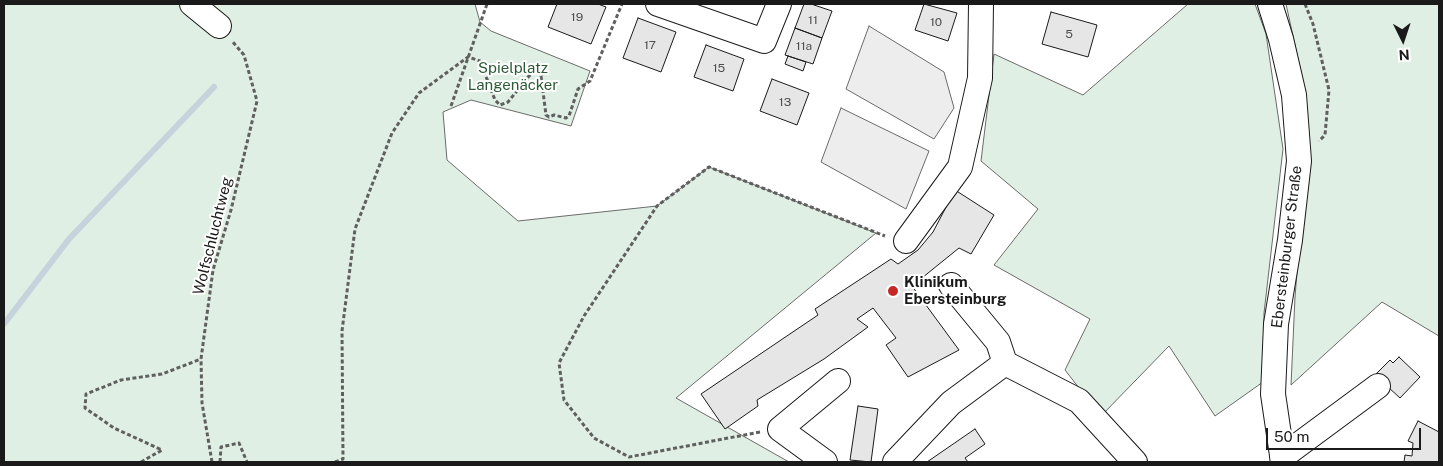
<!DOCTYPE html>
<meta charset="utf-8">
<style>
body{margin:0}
#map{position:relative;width:1443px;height:466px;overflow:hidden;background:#fff;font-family:"Public Sans",sans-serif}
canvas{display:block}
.frame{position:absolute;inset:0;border:5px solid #1a1a1a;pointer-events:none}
.north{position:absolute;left:1378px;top:15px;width:50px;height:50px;-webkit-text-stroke:4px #fff;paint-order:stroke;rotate:176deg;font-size:14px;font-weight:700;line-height:20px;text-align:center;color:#1a1a1a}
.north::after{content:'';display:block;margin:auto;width:18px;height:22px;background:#1a1a1a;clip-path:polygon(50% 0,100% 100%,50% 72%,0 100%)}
.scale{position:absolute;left:1266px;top:428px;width:155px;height:22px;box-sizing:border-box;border:2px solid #1a1a1a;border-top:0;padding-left:6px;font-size:15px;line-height:18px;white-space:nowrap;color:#1a1a1a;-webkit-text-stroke:4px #fff;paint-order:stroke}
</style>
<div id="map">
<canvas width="1443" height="466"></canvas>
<div class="frame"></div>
<div class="north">N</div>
<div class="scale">50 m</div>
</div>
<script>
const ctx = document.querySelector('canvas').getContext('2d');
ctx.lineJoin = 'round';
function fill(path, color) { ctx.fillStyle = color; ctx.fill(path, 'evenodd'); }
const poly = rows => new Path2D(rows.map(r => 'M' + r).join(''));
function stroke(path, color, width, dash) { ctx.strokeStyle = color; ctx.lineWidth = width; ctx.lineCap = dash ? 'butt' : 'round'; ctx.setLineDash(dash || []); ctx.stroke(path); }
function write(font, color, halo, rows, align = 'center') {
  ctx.font = font + ' "Public Sans",sans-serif'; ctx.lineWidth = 4; ctx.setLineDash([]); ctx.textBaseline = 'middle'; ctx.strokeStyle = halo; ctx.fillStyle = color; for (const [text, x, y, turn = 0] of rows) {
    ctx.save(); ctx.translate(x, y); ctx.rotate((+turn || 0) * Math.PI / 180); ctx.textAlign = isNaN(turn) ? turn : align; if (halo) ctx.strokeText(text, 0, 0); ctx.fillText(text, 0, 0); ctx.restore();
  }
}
const green = poly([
 [4,4,475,4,480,22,491,31,590,71,571,126,471,100,443,112,447,160,518,221,657,206,709,167,876,233,676,398,789,462,4,462,4,4],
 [1188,4,1255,4,1266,34,1283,149,1264,313,1263,382,1215,416,1169,346,1101,416,1065,370,1090,319,994,265,1038,209,981,161,994,54,1083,95,1188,4],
 [1286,4,1439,4,1439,336,1382,302,1291,385,1295,297,1306,160,1304,86,1286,4]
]);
fill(green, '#e0efe3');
stroke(green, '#6a6a6a', 1);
const parking = poly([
 [869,26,944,72,954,108,934,139,846,89,869,26],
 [841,108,929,151,906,209,821,162,841,108]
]);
fill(parking, '#ededed');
stroke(parking, '#6a6a6a', 1);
stroke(poly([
 [4,324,69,239,214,87]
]), '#c6d2dc', 6);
const building = poly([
 [557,4,598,4,606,7,591,44,548,27,557,4],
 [804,4,811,4,832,11,822,38,795,28,804,4],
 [924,4,957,13,948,41,915,30,924,4],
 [1051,12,1097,25,1088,57,1042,44,1051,12],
 [638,18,676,32,661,72,623,58,638,18],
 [795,28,822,38,813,64,785,55,795,28],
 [706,45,744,59,733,91,694,77,706,45],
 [788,56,806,62,803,71,785,64,788,56],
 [772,79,809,93,797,125,760,111,772,79],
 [955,190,994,215,971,254,959,248,912,286,959,350,908,377,886,345,896,338,873,308,857,319,868,327,824,359,757,400,758,406,725,429,701,394,818,315,815,309,891,259,898,264,918,250,933,232,955,190],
 [1399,357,1420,377,1400,398,1375,375,1390,360,1393,363,1399,357],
 [858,406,878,409,871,462,850,460,858,406],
 [1418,421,1439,432,1439,462,1404,462,1405,455,1412,456,1413,443,1408,441,1418,421],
 [975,429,985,444,965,458,968,462,927,462,975,429]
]);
fill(building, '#e6e6e6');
stroke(building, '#1a1a1a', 1);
const minor = poly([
 [192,4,219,26],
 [658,4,764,41,779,4],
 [1270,4,1281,39,1294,95,1299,161,1290,240,1276,324,1273,394,1283,462],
 [906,241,960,167,980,78,981,4],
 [951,285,998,342,1005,363,1079,401,1135,462],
 [1282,457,1378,386],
 [825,462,780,429,838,381],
 [895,462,951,403,1005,363]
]);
stroke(minor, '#1a1a1a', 26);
stroke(poly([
 [1305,4,1313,24,1329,90,1325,135,1319,141],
 [451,106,487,4],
 [760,432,629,457,594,438,564,400,559,363,584,316,657,206,709,167,885,236],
 [141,462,162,450,114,428,85,408,86,394,121,380,162,374,201,359],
 [212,462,202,403,201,359,213,270,231,210,257,101,244,55,232,41],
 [220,462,221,447,239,443,247,462],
 [335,462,343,459,342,331,355,229,392,133,419,93,468,57,480,61,495,100,500,105,508,102,529,76,537,70,541,76,546,115,549,117,554,115,566,118,569,116,578,89,590,81,622,4]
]), '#5f5f5f', 3, [4, 2.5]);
stroke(minor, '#fff', 24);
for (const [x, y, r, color] of [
 [893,291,6,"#c62828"]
]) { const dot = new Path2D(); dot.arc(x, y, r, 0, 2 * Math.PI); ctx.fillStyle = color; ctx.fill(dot); stroke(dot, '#fff', 2); }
write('12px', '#4d4d4d', null, [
 ["19",577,17],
 ["11",813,20],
 ["10",936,22],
 ["5",1069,34],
 ["17",650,45],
 ["11a",804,46],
 ["15",719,68],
 ["13",785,102]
]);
write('15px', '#2b5a34', '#fff', [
 ["Spielplatz",513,68],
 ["Langenäcker",513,85]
]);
write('15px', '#1a1a1a', '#fff', [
 ["Wolfschluchtweg",213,236,-76],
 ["Ebersteinburger Straße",1287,247,-83]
]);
write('bold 15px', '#1a1a1a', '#fff', [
 ["Klinikum",904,282],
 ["Ebersteinburg",904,299]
], 'left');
</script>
